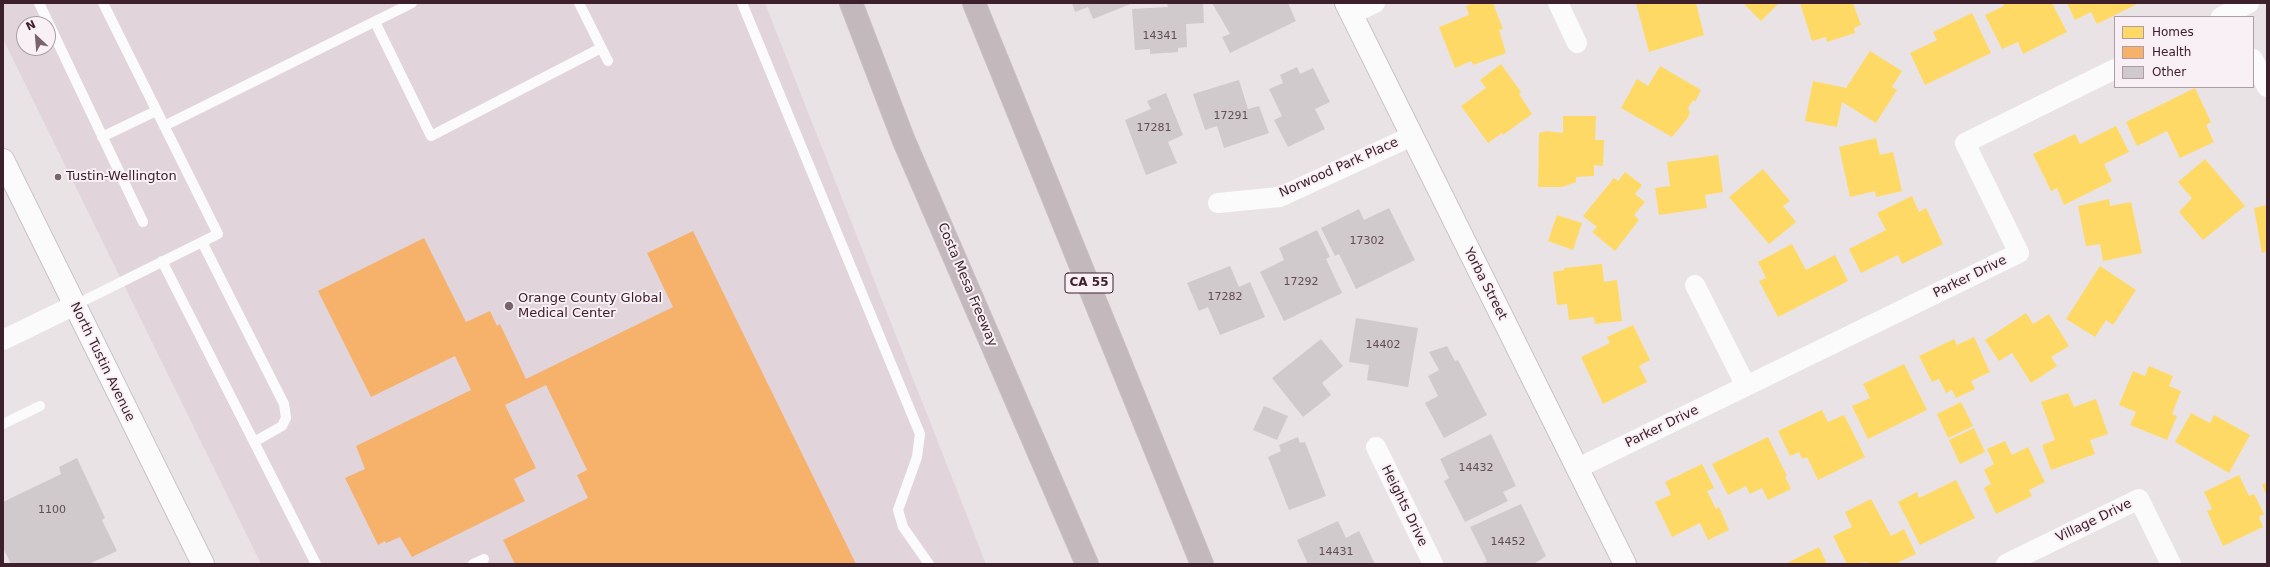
<!DOCTYPE html>
<style>
body{margin:0}
#map{position:relative;width:2270px;height:567px;overflow:hidden;background:#e9e3e6;font-family:"DejaVu Sans",sans-serif}
canvas{display:block}
.frame{position:absolute;inset:0;border:4px solid #3d202b;pointer-events:none}
.legend{position:absolute;left:2114px;top:16px;width:140px;height:72px;box-sizing:border-box;background:#f8f0f5;border:1px solid #ad9da4;margin:0;padding:5px 7px;list-style:none;font-size:12px;color:#3d202b}
.legend li{display:flex;align-items:center;gap:8px;height:20px}
.legend b{width:20px;border:1px solid #ad9da4}
.north{position:absolute;left:16px;top:16px;width:40px;height:40px;box-sizing:border-box;background:#f8f0f5;border:1px solid #ad9da4;border-radius:50%;rotate:334deg;font-size:11px;font-weight:700;line-height:16px;text-align:center;color:#3d202b}
.north::after{content:'';display:block;margin:auto;width:14px;height:18px;background:#79646c;clip-path:polygon(50% 0,100% 100%,50% 72%,0 100%)}
</style>
<div id="map">
<canvas width="2270" height="567"></canvas>
<div class="frame"></div>
<ul class="legend">
<li><b style="height:11px;background:#ffd966"></b>Homes</li>
<li><b style="height:11px;background:#f6b26b"></b>Health</li>
<li><b style="height:11px;background:#d0cacd"></b>Other</li>
</ul>
<div class="north">N</div>
</div>
<script>
const ctx = document.querySelector('canvas').getContext('2d');
ctx.lineJoin = 'round';
function fill(path, color) { ctx.fillStyle = color; ctx.fill(path, 'evenodd'); }
const poly = rows => new Path2D(rows.map(r => 'M' + r).join(''));
function stroke(path, color, width, dash) { ctx.strokeStyle = color; ctx.lineWidth = width; ctx.lineCap = dash ? 'butt' : 'round'; ctx.setLineDash(dash || []); ctx.stroke(path); }
function write(font, color, halo, rows, align = 'center') {
  ctx.font = font + ' "DejaVu Sans",sans-serif'; ctx.lineWidth = 4; ctx.setLineDash([]); ctx.textBaseline = 'middle'; ctx.strokeStyle = halo; ctx.fillStyle = color; for (const [text, x, y, turn = 0] of rows) {
    ctx.save(); ctx.translate(x, y); ctx.rotate((+turn || 0) * Math.PI / 180); ctx.textAlign = isNaN(turn) ? turn : align; if (halo) ctx.strokeText(text, 0, 0); ctx.fillText(text, 0, 0); ctx.restore();
  }
}
fill(poly([
 [3,3,765,3,986,564,261,564,3,39],
 [24,24,48,24,48,48,24,48]
]), '#e1d5db');
fill(poly([
 [1474,3,1493,3,1503,29,1499,30,1506,53,1473,65,1471,61,1455,68,1439,27,1469,15,1466,6],
 [1636,3,1696,3,1704,35,1649,52],
 [1743,3,1779,3,1761,21],
 [1800,3,1853,3,1861,25,1854,28,1855,33,1827,42,1826,37,1812,41],
 [2002,3,2052,3,2067,32,2023,54,2018,42,2002,49,1985,15,2004,6],
 [2067,3,2139,3,2097,24,2091,12,2075,20],
 [1972,13,1991,53,1925,85,1910,53,1937,40,1933,32],
 [1870,51,1902,71,1892,87,1897,90,1876,123,1842,102,1837,127,1805,121,1813,81,1846,88],
 [1501,64,1521,92,1519,94,1532,114,1503,135,1502,133,1488,143,1461,106,1486,88,1480,80],
 [1660,66,1701,90,1695,102,1693,100,1688,108,1690,113,1687,119,1672,137,1621,108,1637,79,1648,86],
 [2195,88,2211,122,2206,125,2214,142,2180,158,2167,131,2137,146,2126,122],
 [1563,116,1596,116,1595,140,1604,140,1603,166,1594,165,1594,176,1576,177,1576,182,1562,187,1538,187,1539,133,1546,131,1563,133],
 [2116,126,2129,152,2104,164,2112,181,2064,205,2057,188,2051,191,2033,154,2075,134,2080,144],
 [1876,138,1880,155,1893,152,1902,191,1876,197,1875,191,1850,197,1839,147],
 [1718,155,1723,192,1705,195,1707,208,1659,215,1655,188,1670,186,1667,162],
 [2205,159,2245,206,2203,240,2179,212,2192,198,2178,182],
 [1763,169,1790,201,1783,206,1796,222,1769,244,1729,197],
 [1625,172,1642,185,1635,194,1645,202,1634,215,1639,220,1615,251,1592,232,1597,227,1583,216,1614,178,1618,181],
 [1912,196,1919,212,1926,208,1943,244,1902,264,1898,255,1861,273,1849,249,1886,230,1877,213],
 [2109,199,2110,206,2131,202,2142,253,2103,261,2100,244,2086,246,2078,206],
 [2267,205,2267,251,2262,253,2254,208],
 [1557,215,1582,223,1573,250,1548,241],
 [1792,244,1806,270,1835,255,1848,281,1778,317,1759,281,1766,278,1758,262],
 [1602,264,1604,282,1617,280,1622,321,1595,324,1594,317,1569,320,1567,304,1557,305,1553,272,1564,270,1564,268],
 [2100,266,2136,290,2113,325,2106,320,2095,337,2066,319],
 [2026,313,2033,324,2049,314,2069,346,2051,357,2057,366,2031,383,2012,353,1999,361,1985,340],
 [1633,325,1650,360,1639,366,1647,382,1603,404,1581,357,1610,343,1607,337],
 [1974,337,1990,372,1971,381,1975,389,1956,398,1952,390,1946,393,1939,379,1932,382,1919,356,1954,339,1957,345],
 [1904,364,1927,410,1868,439,1852,406,1870,398,1863,384],
 [2149,366,2173,376,2169,386,2181,391,2172,414,2177,416,2167,440,2130,425,2136,412,2119,405,2133,371,2145,376],
 [2068,393,2074,407,2096,399,2108,434,2090,440,2095,454,2051,470,2042,445,2055,440,2041,402],
 [1961,402,1973,426,1948,438,1937,414],
 [1822,410,1828,422,1844,415,1865,457,1818,480,1807,457,1802,459,1799,452,1790,456,1778,431],
 [2191,413,2210,423,2214,415,2250,435,2229,473,2175,442],
 [1974,428,1985,452,1960,464,1949,440],
 [1768,437,1787,476,1785,477,1791,489,1768,500,1762,488,1750,494,1746,486,1728,495,1712,464],
 [2005,441,2012,455,2028,447,2045,482,2029,490,2032,496,1996,514,1984,488,1991,484,1984,470,1994,464,1987,449],
 [1702,464,1714,488,1707,491,1716,509,1719,507,1729,530,1708,540,1700,523,1672,537,1655,502,1671,495,1665,482],
 [2239,475,2249,496,2254,494,2264,514,2259,517,2263,527,2223,546,2207,511,2212,509,2204,492],
 [1956,480,1975,518,1920,545,1898,502,1917,492,1919,498],
 [2267,482,2267,496,2262,485],
 [1871,499,1891,536,1904,529,1916,554,1895,564,1868,564,1867,562,1847,564,1833,536,1852,527,1845,512],
 [1819,547,1827,564,1785,564]
]), '#ffd966');
fill(poly([
 [693,231,856,564,515,564,503,540,588,498,577,475,587,470,546,385,505,405,536,468,514,479,525,501,412,557,400,537,386,543,385,541,378,545,345,478,365,469,356,446,471,390,455,356,371,397,318,291,424,238,466,322,490,311,497,326,500,324,526,379,673,307,647,253]
]), '#f6b26b');
fill(poly([
 [1072,3,1133,3,1093,19,1088,7,1075,12],
 [1167,3,1203,3,1204,23,1186,24,1187,47,1178,48,1178,52,1150,54,1150,49,1135,50,1132,9,1168,7],
 [1212,3,1288,3,1296,21,1230,53,1222,37,1230,34],
 [1297,67,1300,74,1313,68,1330,102,1315,109,1325,129,1288,147,1274,120,1282,116,1269,89,1283,83,1280,75],
 [1239,80,1248,109,1259,106,1269,133,1224,148,1217,126,1205,130,1193,94],
 [1166,93,1183,135,1168,142,1177,163,1146,175,1125,120,1151,109,1147,101],
 [1389,208,1415,260,1356,289,1339,254,1335,256,1321,228,1359,209,1364,220],
 [1317,230,1330,257,1326,259,1342,293,1284,321,1260,272,1284,260,1279,248],
 [1230,266,1239,287,1250,282,1265,317,1220,335,1208,307,1199,311,1187,283],
 [1356,318,1418,328,1408,387,1367,380,1369,365,1349,362],
 [1321,339,1343,366,1322,383,1331,395,1303,417,1272,378],
 [1447,346,1455,361,1458,360,1487,415,1444,438,1425,403,1438,396,1428,376,1439,370,1429,352],
 [1264,406,1288,416,1277,440,1253,430],
 [1491,434,1516,486,1503,492,1508,501,1465,522,1444,481,1449,478,1440,459],
 [1298,437,1300,443,1305,442,1326,496,1289,510,1268,457,1281,451,1279,445],
 [77,458,105,518,102,520,117,551,89,564,11,564,3,548,3,502,61,474,59,467],
 [1521,504,1546,556,1534,564,1481,564,1487,561,1470,527],
 [1338,521,1346,538,1359,531,1375,564,1308,564,1297,540]
]), '#d0cacd');
const secondary = poly([
 [1346,3,1625,564],
 [3,160,203,564]
]);
const highway = poly([
 [851,3,904,141,1087,564],
 [974,3,1202,564]
]);
stroke(secondary, '#c9bfc4', 24);
stroke(highway, '#c9c0c4', 24);
stroke(poly([
 [39,3,143,222],
 [579,3,608,61],
 [742,3,920,434,917,457,898,510,903,527,929,564],
 [375,22,431,136,601,48],
 [164,126,412,3],
 [102,137,156,111],
 [202,242,284,404,286,418,282,426,254,442],
 [162,261,316,564],
 [75,305,218,234,103,3],
 [3,424,40,406],
 [473,564,484,559]
]), '#fcfbfb', 10);
stroke(poly([
 [1558,3,1577,43],
 [1352,14,1375,3],
 [2221,17,2249,3],
 [2253,59,2267,87],
 [1218,203,1280,197,1412,136],
 [1695,285,1746,386],
 [3,340,75,305],
 [1376,447,1433,564],
 [1578,468,2019,253,1965,143,2115,69],
 [2006,564,2139,499,2171,564]
]), '#fcfbfb', 20);
stroke(secondary, '#fcfbfb', 22);
stroke(highway, '#c3b9bc', 22);
for (const [x, y, r, color] of [
 [58,177,4,"#79646c"],
 [509,306,5,"#79646c"]
]) { const dot = new Path2D(); dot.arc(x, y, r, 0, 2 * Math.PI); ctx.fillStyle = color; ctx.fill(dot); stroke(dot, '#f8f0f5', 1.5); }
write('11px', '#634c55', null, [
 ["14341",1160,36],
 ["17291",1231,116],
 ["17281",1154,128],
 ["17302",1367,241],
 ["17292",1301,282],
 ["17282",1225,297],
 ["14402",1383,345],
 ["14432",1476,468],
 ["1100",52,510],
 ["14452",1508,542],
 ["14431",1336,552]
]);
for (const [x, y, w] of [
 [1089,283,48]
]) { const box = new Path2D(); box.roundRect(x - w / 2, y - 10, w, 20, 3); ctx.fillStyle = '#f8f0f5'; ctx.fill(box); stroke(box, '#3d202b', 1); }
write('bold 12px', '#3d202b', null, [
 ["CA 55",1089,283]
]);
write('13px', '#3d202b', '#f8f0f5', [
 ["Norwood Park Place",1339,168,-24],
 ["Parker Drive",1970,277,-26],
 ["Yorba Street",1485,284,63],
 ["Costa Mesa Freeway",967,285,67],
 ["North Tustin Avenue",102,362,64],
 ["Parker Drive",1662,427,-26],
 ["Heights Drive",1404,506,64],
 ["Village Drive",2094,521,-26]
]);
write('13px', '#3d202b', '#f8f0f5', [
 ["Tustin-Wellington",66,177],
 ["Orange County Global",518,299],
 ["Medical Center",518,314]
], 'left');
</script>
